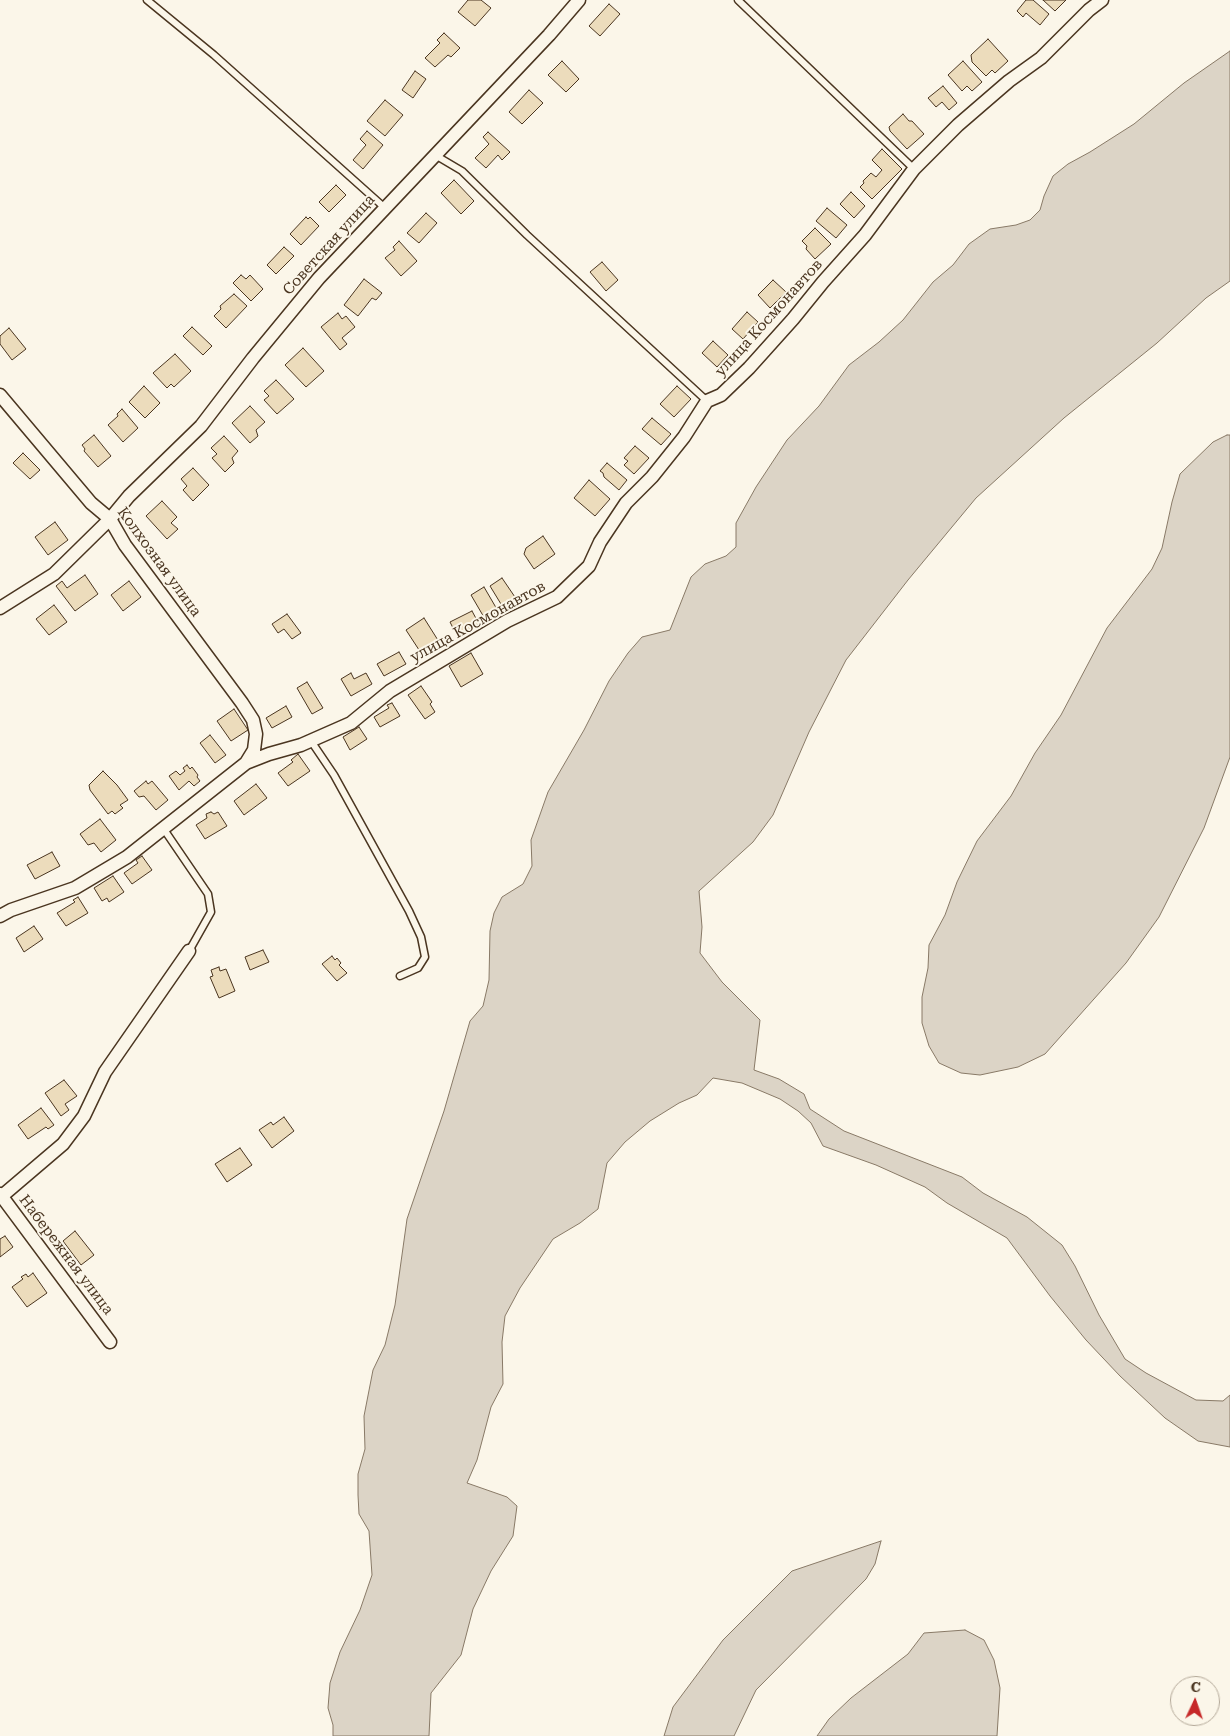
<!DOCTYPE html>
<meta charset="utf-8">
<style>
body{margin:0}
#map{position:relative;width:1230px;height:1736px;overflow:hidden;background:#fbf6e9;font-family:"Roboto Serif",serif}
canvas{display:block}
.north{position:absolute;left:1170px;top:1676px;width:50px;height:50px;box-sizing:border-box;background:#fbf6e9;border:1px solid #b4a999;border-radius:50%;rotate:3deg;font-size:14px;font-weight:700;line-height:20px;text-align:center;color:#4a3520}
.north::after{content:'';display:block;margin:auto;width:18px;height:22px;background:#c62828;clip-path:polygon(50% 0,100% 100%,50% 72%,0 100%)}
</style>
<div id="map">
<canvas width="1230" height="1736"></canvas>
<div class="north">С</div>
</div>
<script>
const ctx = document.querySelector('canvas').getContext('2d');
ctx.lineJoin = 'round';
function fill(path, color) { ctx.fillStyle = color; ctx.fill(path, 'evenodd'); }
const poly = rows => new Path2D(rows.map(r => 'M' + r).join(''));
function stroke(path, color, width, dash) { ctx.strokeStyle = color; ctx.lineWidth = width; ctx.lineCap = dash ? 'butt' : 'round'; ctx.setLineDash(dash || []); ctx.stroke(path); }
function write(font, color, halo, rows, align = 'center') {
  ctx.font = font + ' "Roboto Serif",serif'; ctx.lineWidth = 4; ctx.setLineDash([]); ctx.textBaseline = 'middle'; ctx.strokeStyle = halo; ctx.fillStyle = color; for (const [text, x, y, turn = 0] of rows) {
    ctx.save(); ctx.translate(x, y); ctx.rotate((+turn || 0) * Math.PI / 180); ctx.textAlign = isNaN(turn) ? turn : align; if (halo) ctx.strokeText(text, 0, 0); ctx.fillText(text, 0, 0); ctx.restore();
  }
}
const water = poly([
 [1230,51,1230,281,1206,298,1157,343,1064,418,976,498,908,580,846,660,809,732,773,815,753,842,699,891,702,927,700,953,722,982,760,1020,754,1070,779,1079,804,1094,810,1109,844,1131,962,1177,983,1193,1027,1217,1062,1245,1075,1266,1099,1315,1125,1359,1146,1373,1196,1400,1223,1401,1230,1395,1230,1447,1198,1441,1165,1418,1120,1376,1086,1340,1050,1296,1007,1238,947,1203,925,1187,876,1165,823,1146,811,1123,798,1111,780,1099,742,1083,713,1078,697,1095,679,1103,650,1121,625,1142,607,1163,598,1209,580,1223,553,1239,520,1288,505,1316,502,1342,503,1384,491,1407,477,1460,467,1483,507,1497,517,1506,513,1536,491,1571,473,1609,461,1655,431,1693,429,1736,333,1736,333,1725,328,1708,330,1683,340,1652,360,1610,372,1575,369,1531,359,1514,358,1495,358,1474,365,1449,364,1416,373,1370,385,1345,395,1305,407,1219,444,1111,470,1021,483,1006,489,980,490,931,494,913,502,897,523,884,532,866,531,840,548,792,584,730,609,681,628,653,642,637,670,630,691,577,705,564,726,556,736,547,736,523,756,487,787,440,819,406,849,365,879,342,903,320,933,282,953,265,969,244,990,229,1016,225,1030,220,1040,210,1044,196,1053,176,1068,164,1090,152,1134,124,1184,83,1230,51],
 [1227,435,1230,435,1230,757,1204,828,1159,917,1126,963,1045,1054,1018,1067,980,1075,961,1073,939,1063,929,1046,922,1023,922,997,928,968,929,945,945,915,957,882,977,841,1011,796,1035,753,1061,715,1107,628,1152,569,1162,548,1172,502,1180,474,1213,442,1227,435],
 [881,1541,875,1564,866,1579,756,1690,734,1736,664,1736,673,1707,723,1640,792,1571,881,1541],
 [965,1630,984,1640,994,1660,1000,1688,997,1736,817,1736,829,1719,851,1698,908,1654,924,1633,965,1630]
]);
fill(water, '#dcd4c6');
stroke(water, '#887966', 1);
const building = poly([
 [468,0,481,0,491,8,475,26,458,12,468,0],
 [1026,0,1033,0,1049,14,1040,25,1026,13,1023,17,1017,11,1026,0],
 [1043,0,1066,0,1055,11,1043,0],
 [609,4,620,14,600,36,589,26,609,4],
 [444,33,460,48,451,57,448,55,435,67,425,58,440,43,437,40,444,33],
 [988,39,1008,61,995,73,992,70,986,76,972,62,971,55,988,39],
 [562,61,579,79,566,92,548,75,562,61],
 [963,61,982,82,972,91,967,86,962,91,948,75,963,61],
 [415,71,426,79,413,98,402,90,415,71],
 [943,86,957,103,949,110,942,102,936,107,928,98,943,86],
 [529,90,543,103,522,124,509,112,529,90],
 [385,100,403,115,385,136,367,121,385,100],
 [903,114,909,121,912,121,924,134,907,149,890,131,889,127,903,114],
 [367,131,383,145,363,169,353,160,366,145,360,139,367,131],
 [488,132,510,152,502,160,498,155,486,168,475,158,489,144,483,137,488,132],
 [882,149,902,169,872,199,860,187,864,183,863,181,871,173,876,177,882,170,872,160,882,149],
 [454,180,474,201,461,214,441,193,454,180],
 [336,185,346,195,329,212,319,202,336,185],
 [851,192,865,206,854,218,840,204,851,192],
 [827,208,847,225,836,238,816,221,827,208],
 [426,213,437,223,419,243,407,233,426,213],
 [306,217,308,219,310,217,319,226,301,245,290,234,306,217],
 [815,228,831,244,815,259,806,249,807,246,802,241,815,228],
 [399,241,417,261,401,276,385,258,395,250,393,247,399,241],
 [284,247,294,256,276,274,267,265,284,247],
 [602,262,618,280,606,291,590,272,602,262],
 [241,275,246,279,250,275,263,289,251,301,233,283,241,275],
 [364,279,382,293,376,300,372,298,358,316,344,305,364,279],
 [773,280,786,292,770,308,758,295,773,280],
 [234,294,247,306,226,328,214,316,221,309,220,306,234,294],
 [747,312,758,322,743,339,732,329,747,312],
 [338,313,342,319,346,316,355,327,342,338,347,344,340,350,321,327,338,313],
 [192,327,212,346,203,355,183,336,192,327],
 [9,328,26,349,12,360,0,344,0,336,9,328],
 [713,341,728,355,717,367,702,353,713,341],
 [303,348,324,371,306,387,285,365,303,348],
 [175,354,191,371,174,387,171,384,167,388,153,373,175,354],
 [276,380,294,399,277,414,264,400,269,396,264,391,276,380],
 [144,386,160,403,145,418,129,402,144,386],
 [677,386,691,399,674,417,660,404,677,386],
 [250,406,265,422,256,430,258,436,250,443,232,423,250,406],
 [122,409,138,428,123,442,108,425,118,416,117,414,122,409],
 [652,418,671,434,661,445,642,429,652,418],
 [94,435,111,456,98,467,84,451,85,449,82,445,94,435],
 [224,436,238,451,232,458,234,463,225,472,212,458,217,454,211,448,224,436],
 [635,446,649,458,634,474,624,465,628,461,624,458,635,446],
 [23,453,40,470,30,479,13,463,23,453],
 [607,463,627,480,619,490,604,477,603,473,600,471,607,463],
 [193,468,209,485,193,501,183,490,187,486,181,479,193,468],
 [589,480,610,499,595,516,574,498,589,480],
 [162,501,177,517,171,523,178,529,167,539,146,516,162,501],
 [55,522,68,540,48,555,35,537,55,522],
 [543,536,555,554,534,569,524,554,526,548,543,536],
 [85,575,98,594,75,611,56,586,62,581,67,588,85,575],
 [502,578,517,600,504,609,490,586,502,578],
 [129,581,141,597,123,611,111,595,129,581],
 [484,587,498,611,485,619,471,595,484,587],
 [54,605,67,622,49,635,36,619,54,605],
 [472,611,479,624,457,636,450,622,472,611],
 [287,614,301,633,292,639,284,629,278,633,272,624,287,614],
 [424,618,441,645,423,656,406,630,424,618],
 [399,652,406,664,384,676,377,664,399,652],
 [471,653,483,674,461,687,449,666,471,653],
 [351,673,354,679,366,673,372,684,351,696,341,679,351,673],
 [307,682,323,708,312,714,297,688,307,682],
 [421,686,432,702,430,704,435,712,425,719,408,695,421,686],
 [392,703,400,716,380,727,374,717,389,708,387,705,392,703],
 [286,706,292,717,272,728,266,718,286,706],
 [234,709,248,730,231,741,217,721,234,709],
 [359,727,367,739,350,750,343,737,359,727],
 [210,735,226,755,215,763,200,743,210,735],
 [298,754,310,771,288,786,278,773,293,762,291,760,298,754],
 [187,765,190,769,192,767,198,775,197,777,200,781,194,786,189,781,179,790,169,776,176,771,180,775,185,771,183,768,187,765],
 [103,771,117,785,128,800,120,805,123,808,115,814,112,811,108,814,90,790,89,785,103,771],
 [146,781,148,784,152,781,168,800,156,810,144,796,139,797,134,791,146,781],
 [256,784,267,798,244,815,234,801,256,784],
 [211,812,214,814,218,812,227,826,205,839,196,825,207,818,206,814,211,812],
 [100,819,116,840,101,852,94,843,88,845,80,834,100,819],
 [52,852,60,866,35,879,27,865,52,852],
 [142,856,152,870,132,884,124,873,138,863,136,860,142,856],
 [113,876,124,892,109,902,107,898,102,901,94,888,113,876],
 [78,897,88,913,66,926,57,913,75,902,73,900,78,897],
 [34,926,43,939,24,952,16,938,34,926],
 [263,950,269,962,250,970,245,957,263,950],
 [332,956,335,960,337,958,341,963,339,965,347,973,337,981,322,964,332,956],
 [219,967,220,971,226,969,235,991,219,998,210,977,213,976,211,970,219,967],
 [64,1080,77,1096,65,1104,69,1110,61,1116,45,1093,64,1080],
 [41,1108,54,1125,48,1129,46,1127,28,1139,18,1125,41,1108],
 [284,1117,294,1131,272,1148,259,1130,271,1122,273,1125,284,1117],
 [240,1148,252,1165,227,1182,215,1164,240,1148],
 [75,1231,94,1255,81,1265,63,1241,75,1231],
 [5,1236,13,1247,0,1257,0,1239,5,1236],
 [33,1273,47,1293,27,1307,12,1287,23,1279,21,1277,26,1274,28,1277,33,1273]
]);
fill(building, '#ecdcbc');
stroke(building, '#4a3520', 1);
const service = poly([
 [147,0,214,55,385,208],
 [738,0,914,169],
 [435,155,462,171,527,235,707,401],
 [311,741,334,775,409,911,421,937,425,957,418,968,400,976],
 [163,828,208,894,211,912,189,951]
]);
const minor = poly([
 [0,395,91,503,110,519,125,545,242,703,253,720,256,734,254,750,246,763],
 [0,608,54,574,110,519,129,496,201,426,253,358,319,278,549,35,579,0],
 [0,916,11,910,75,888,127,857,246,763,269,754,301,745,351,723,390,691,507,621,557,597,589,566,600,542,626,503,652,477,684,437,707,401,721,395,749,368,793,319,823,282,865,235,914,169,958,125,1009,81,1041,58,1089,10,1102,0],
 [0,1194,110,1342],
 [2,1196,63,1144,84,1116,105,1072,189,951]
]);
stroke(service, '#4a3520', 9);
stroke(minor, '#4a3520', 15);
stroke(service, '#fbf6e9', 6);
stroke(minor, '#fbf6e9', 12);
write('15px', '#4a3520', '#fbf6e9', [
 ["Советская улица",329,245,-48],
 ["улица Космонавтов",769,318,-48],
 ["Колхозная улица",159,562,54],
 ["улица Космонавтов",478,622,-29],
 ["Набережная улица",66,1255,53]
]);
</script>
